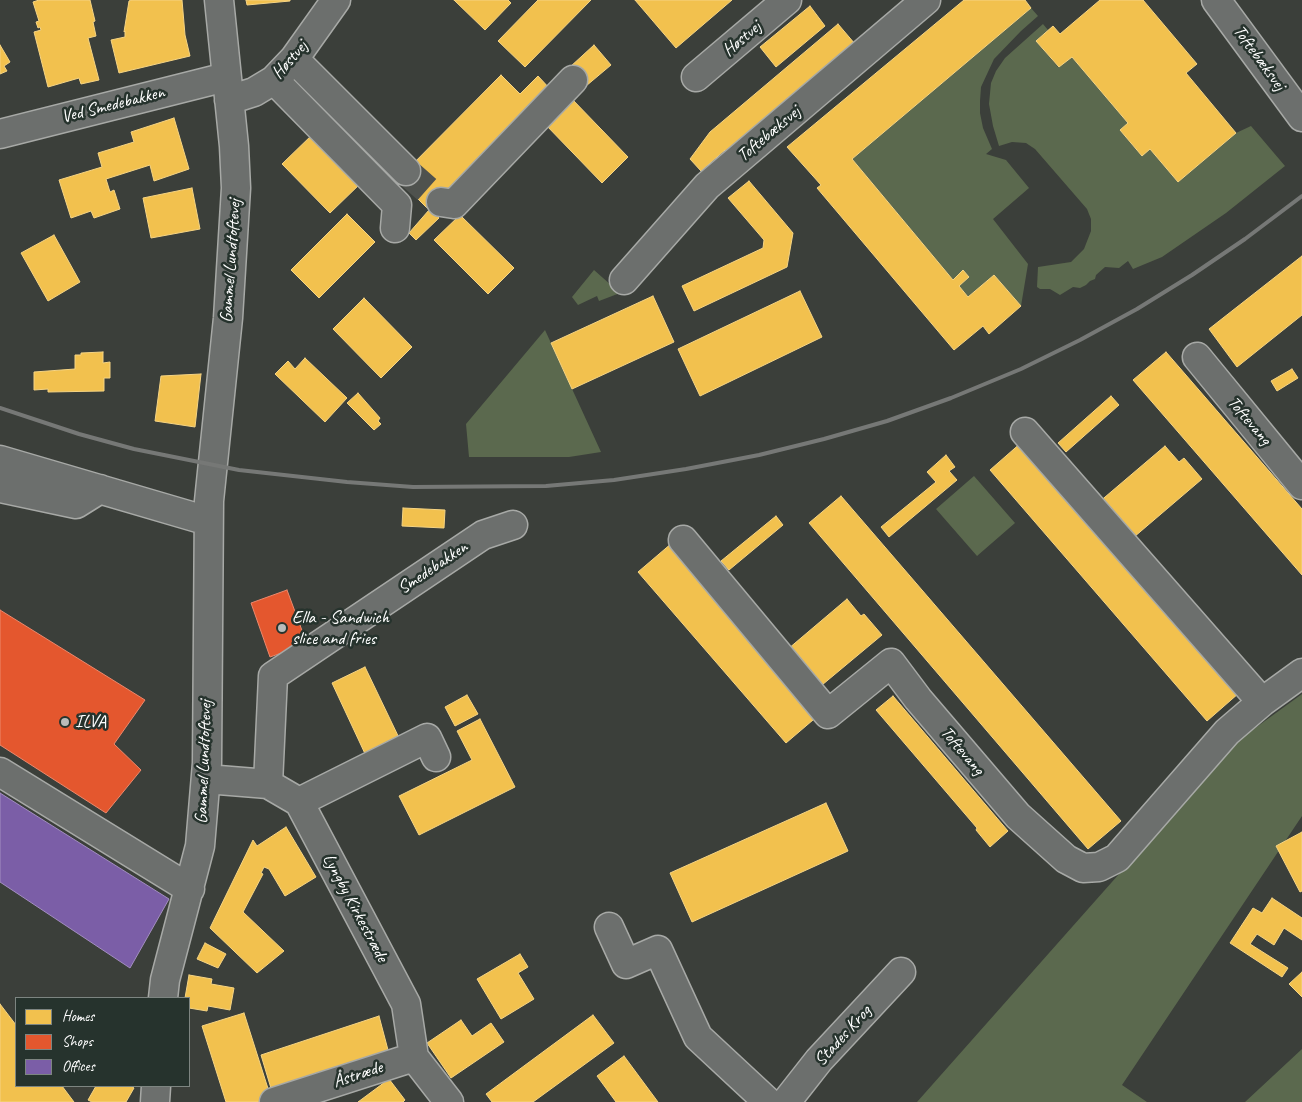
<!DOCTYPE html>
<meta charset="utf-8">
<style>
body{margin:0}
#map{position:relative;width:1302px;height:1102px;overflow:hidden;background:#3b3f3a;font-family:Caveat,sans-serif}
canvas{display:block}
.legend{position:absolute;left:15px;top:997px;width:175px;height:90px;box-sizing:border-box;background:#26332d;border:1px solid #7d8581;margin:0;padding:6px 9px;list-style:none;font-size:15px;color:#fff}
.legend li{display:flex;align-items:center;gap:10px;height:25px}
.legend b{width:25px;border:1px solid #7d8581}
</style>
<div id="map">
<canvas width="1302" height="1102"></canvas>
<ul class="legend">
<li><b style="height:14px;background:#f2c14e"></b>Homes</li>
<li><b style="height:14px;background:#e4572e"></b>Shops</li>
<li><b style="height:14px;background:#7b5ea7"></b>Offices</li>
</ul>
</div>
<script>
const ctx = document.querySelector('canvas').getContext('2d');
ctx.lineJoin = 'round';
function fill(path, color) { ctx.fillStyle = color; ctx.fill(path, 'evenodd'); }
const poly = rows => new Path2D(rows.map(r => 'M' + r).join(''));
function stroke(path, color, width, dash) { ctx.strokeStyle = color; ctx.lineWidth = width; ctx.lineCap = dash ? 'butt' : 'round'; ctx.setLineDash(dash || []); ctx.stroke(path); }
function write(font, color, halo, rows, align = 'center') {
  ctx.font = font + ' Caveat,sans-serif'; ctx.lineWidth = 5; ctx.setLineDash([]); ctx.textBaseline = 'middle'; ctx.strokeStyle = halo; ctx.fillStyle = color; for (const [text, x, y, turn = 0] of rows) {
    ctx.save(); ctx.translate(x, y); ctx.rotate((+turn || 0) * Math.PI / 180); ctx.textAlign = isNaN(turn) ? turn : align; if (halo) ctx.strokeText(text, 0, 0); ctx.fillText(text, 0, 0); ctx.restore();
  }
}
fill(poly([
 [1031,8,1038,16,1021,31,994,59,981,87,980,101,980,113,983,128,992,149,986,154,1006,160,1029,188,993,219,1028,264,1021,306,994,275,968,297,959,286,969,277,964,271,953,280,852,159],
 [1043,24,1048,30,1036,41,1058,67,1072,57,1128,123,1120,130,1141,155,1150,149,1178,182,1236,133,1251,126,1285,166,1226,213,1162,257,1133,269,1128,261,1119,268,1105,267,1096,275,1095,279,1090,281,1086,285,1080,288,1073,287,1060,295,1050,289,1040,289,1037,287,1038,267,1071,262,1084,249,1091,231,1091,219,1087,209,1035,149,1026,143,1012,142,999,146,993,126,989,104,991,83,996,71,1005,58],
 [594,270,620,293,599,301,597,296,578,305,572,297],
 [545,330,601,452,569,457,469,457,466,424],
 [974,476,1015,523,977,556,936,509],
 [1302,694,1302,816,1122,1085,1147,1102,917,1102,1236,742],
 [1302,1049,1302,1102,1245,1102]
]), '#5b694e');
const homes = poly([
 [39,0,90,0,95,21,93,22,96,36,88,38,99,80,81,84,79,78,48,87,34,32,41,30,40,27,38,28,36,22,39,21,33,2,39,0],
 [131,0,182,0,185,35,190,56,119,73,111,40,125,37,125,31,124,32,129,1,131,0],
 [246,0,290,0,290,1,247,5,246,0],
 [454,0,508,0,511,3,485,30,454,0],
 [538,0,591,0,525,67,498,41,538,0],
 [635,0,732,0,676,48,635,0],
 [964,0,1025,0,1031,8,852,159,953,280,963,270,969,277,959,286,968,297,994,275,1021,306,989,334,983,326,954,350,817,188,821,185,787,147,964,0],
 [1100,0,1143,0,1197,64,1186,73,1236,133,1178,182,1150,149,1142,156,1120,130,1128,123,1072,57,1059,67,1036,41,1053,26,1060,34,1100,0],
 [810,6,825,26,776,67,760,47,810,6],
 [838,24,855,44,727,153,725,150,701,171,690,159,710,132,838,24],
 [0,45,10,62,4,66,7,71,0,74,0,45],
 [594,45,611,65,586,86,570,67,594,45],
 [501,75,520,94,538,76,551,90,432,211,439,218,416,240,409,233,429,210,398,179,501,75],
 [571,98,628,157,602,183,544,123,571,98],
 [174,118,189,169,154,181,150,165,106,179,110,192,114,190,120,209,94,218,91,211,71,218,59,180,102,167,98,153,134,142,131,132,174,118],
 [314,133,362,182,330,213,282,164,314,133],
 [749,181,793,233,787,267,694,311,682,286,763,248,764,240,728,198,749,181],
 [192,188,200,229,151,238,143,198,192,188],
 [347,214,375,242,319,298,291,270,347,214],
 [460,215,514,268,488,294,434,240,460,215],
 [54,235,80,282,48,301,21,253,54,235],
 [1302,256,1302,315,1237,367,1209,329,1302,256],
 [800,291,822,337,700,396,678,349,800,291],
 [653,296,674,342,572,389,551,343,653,296],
 [364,298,412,347,381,378,333,329,364,298],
 [103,352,103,363,110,362,110,378,104,378,104,391,48,392,48,389,34,390,34,372,75,369,75,355,81,355,81,353,103,352],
 [1166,352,1302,509,1302,575,1133,380,1166,352],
 [305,358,347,398,325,422,275,374,288,361,295,369,305,358],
 [1292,369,1298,378,1277,391,1271,381,1292,369],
 [201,374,195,427,155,421,161,376,201,374],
 [358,393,380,418,378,421,381,424,374,430,347,403,358,393],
 [1111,396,1119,405,1066,452,1058,443,1111,396],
 [1022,442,1239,693,1207,721,990,470,1022,442],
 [1165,446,1179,462,1184,458,1202,479,1127,543,1098,503,1165,446],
 [946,455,955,467,949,471,957,480,889,537,881,527,936,482,927,472,946,455],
 [841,496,1121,821,1088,849,809,523,841,496],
 [403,508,445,510,444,528,402,526,403,508],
 [776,516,783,525,729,570,721,561,776,516],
 [672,543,820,714,786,743,638,572,672,543],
 [847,599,861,616,864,614,882,635,816,690,788,649,847,599],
 [365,667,401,742,367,758,332,683,365,667],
 [467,695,478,714,455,726,445,707,467,695],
 [893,696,1008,831,990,847,976,830,977,828,876,710,893,696],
 [480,719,515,787,419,835,399,796,472,760,457,731,480,719],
 [826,803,848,851,692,922,670,873,826,803],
 [286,827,316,877,285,896,269,869,264,867,261,873,263,874,243,912,284,951,257,973,210,928,253,840,257,846,286,827],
 [1302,832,1302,891,1300,892,1276,846,1302,832],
 [1272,898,1302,918,1302,940,1284,928,1274,945,1257,934,1250,944,1288,968,1282,977,1230,943,1253,908,1262,913,1272,898],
 [205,943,226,954,218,968,197,959,205,943],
 [520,954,528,967,518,973,534,999,501,1019,477,979,520,954],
 [1302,972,1302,997,1289,984,1302,972],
 [189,975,212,979,211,984,234,988,230,1010,208,1006,207,1011,189,1008,189,998,185,998,189,975],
 [0,1004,16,1025,16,1086,62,1086,74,1102,0,1102,0,1004],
 [244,1013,271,1098,259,1102,226,1102,202,1026,244,1013],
 [593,1015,614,1043,533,1102,492,1102,486,1094,593,1015],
 [379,1016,388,1050,382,1059,273,1095,261,1055,379,1016],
 [461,1020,472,1036,491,1023,504,1042,451,1078,427,1043,461,1020],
 [624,1056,658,1102,616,1102,597,1076,624,1056],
 [389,1079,405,1100,403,1102,358,1102,389,1079],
 [96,1086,131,1086,134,1088,126,1102,92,1102,88,1100,96,1086]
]);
fill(homes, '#f2c14e');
stroke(homes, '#f6d483', 1);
const shops = poly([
 [287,590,307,644,270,657,251,603,287,590],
 [0,610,145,700,114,744,141,770,106,813,0,745,0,610]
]);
fill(shops, '#e4572e');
stroke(shops, '#ec896d', 1);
const offices = poly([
 [0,793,169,899,130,968,0,882,0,793]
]);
fill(offices, '#7b5ea7');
stroke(offices, '#a38ec1', 1);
stroke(poly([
 [406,171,441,202]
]), '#4f524e', 28, [28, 14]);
const minor = poly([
 [1216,0,1302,117],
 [294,59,406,171],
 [696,77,787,0],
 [274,80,397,205,395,228],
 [229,100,254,92,274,80,294,59,336,0],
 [0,134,226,77],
 [441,202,454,204,573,80],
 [624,280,707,186,926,0],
 [1197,357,1302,485],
 [1025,432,1262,702],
 [0,460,208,521],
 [0,488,76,504,100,489],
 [683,540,828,714,891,663,918,699,1018,816,1066,859,1083,868,1099,867,1117,858,1227,732,1262,702,1302,673],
 [0,772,190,889],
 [206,779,268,784,299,802,406,1004,414,1057,449,1102],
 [268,784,273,676,483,535,513,525],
 [299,802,427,738,436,757],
 [609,927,626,964,658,950,698,1037,768,1102],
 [163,998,165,980,200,846,207,763,209,501,228,318,236,188,234,146,219,0],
 [155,1102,156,1086],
 [274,1102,414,1057],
 [786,1102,819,1060,901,972]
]);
stroke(minor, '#a7a9a6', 31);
stroke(minor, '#6c6f6d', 28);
stroke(poly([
 [0,408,79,434,134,449,239,470,347,482,413,487,546,486,614,480,686,469,759,455,824,439,887,421,951,398,1021,369,1080,340,1137,309,1192,275,1245,239,1302,196]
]), '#767876', 4);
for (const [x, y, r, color] of [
 [282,628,5,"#babcba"],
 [65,722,5,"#babcba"]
]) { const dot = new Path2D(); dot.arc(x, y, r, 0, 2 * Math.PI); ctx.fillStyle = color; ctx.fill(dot); stroke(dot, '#26332d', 2); }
write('18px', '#fff', '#26332d', [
 ["Høstvej",742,39,-40],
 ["Toftebæksvej",1259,58,54],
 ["Høstvej",290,60,-49],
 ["Ved Smedebakken",113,105,-14],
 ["Toftebæksvej",769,134,-40],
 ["Gammel Lundtoftevej",231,261,-86],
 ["Toftevang",1249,421,50],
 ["Smedebakken",433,568,-34],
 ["Toftevang",962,751,50],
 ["Gammel Lundtoftevej",204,762,-88],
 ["Lyngby Kirkestræde",355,908,62],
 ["Stades Krog",843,1036,-48],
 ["Åstræde",358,1075,-18]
]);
write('18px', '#fff', '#26332d', [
 ["Ella - Sandwich",292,618],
 ["slice and fries",292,639],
 ["ILVA",75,722]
], 'left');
</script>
